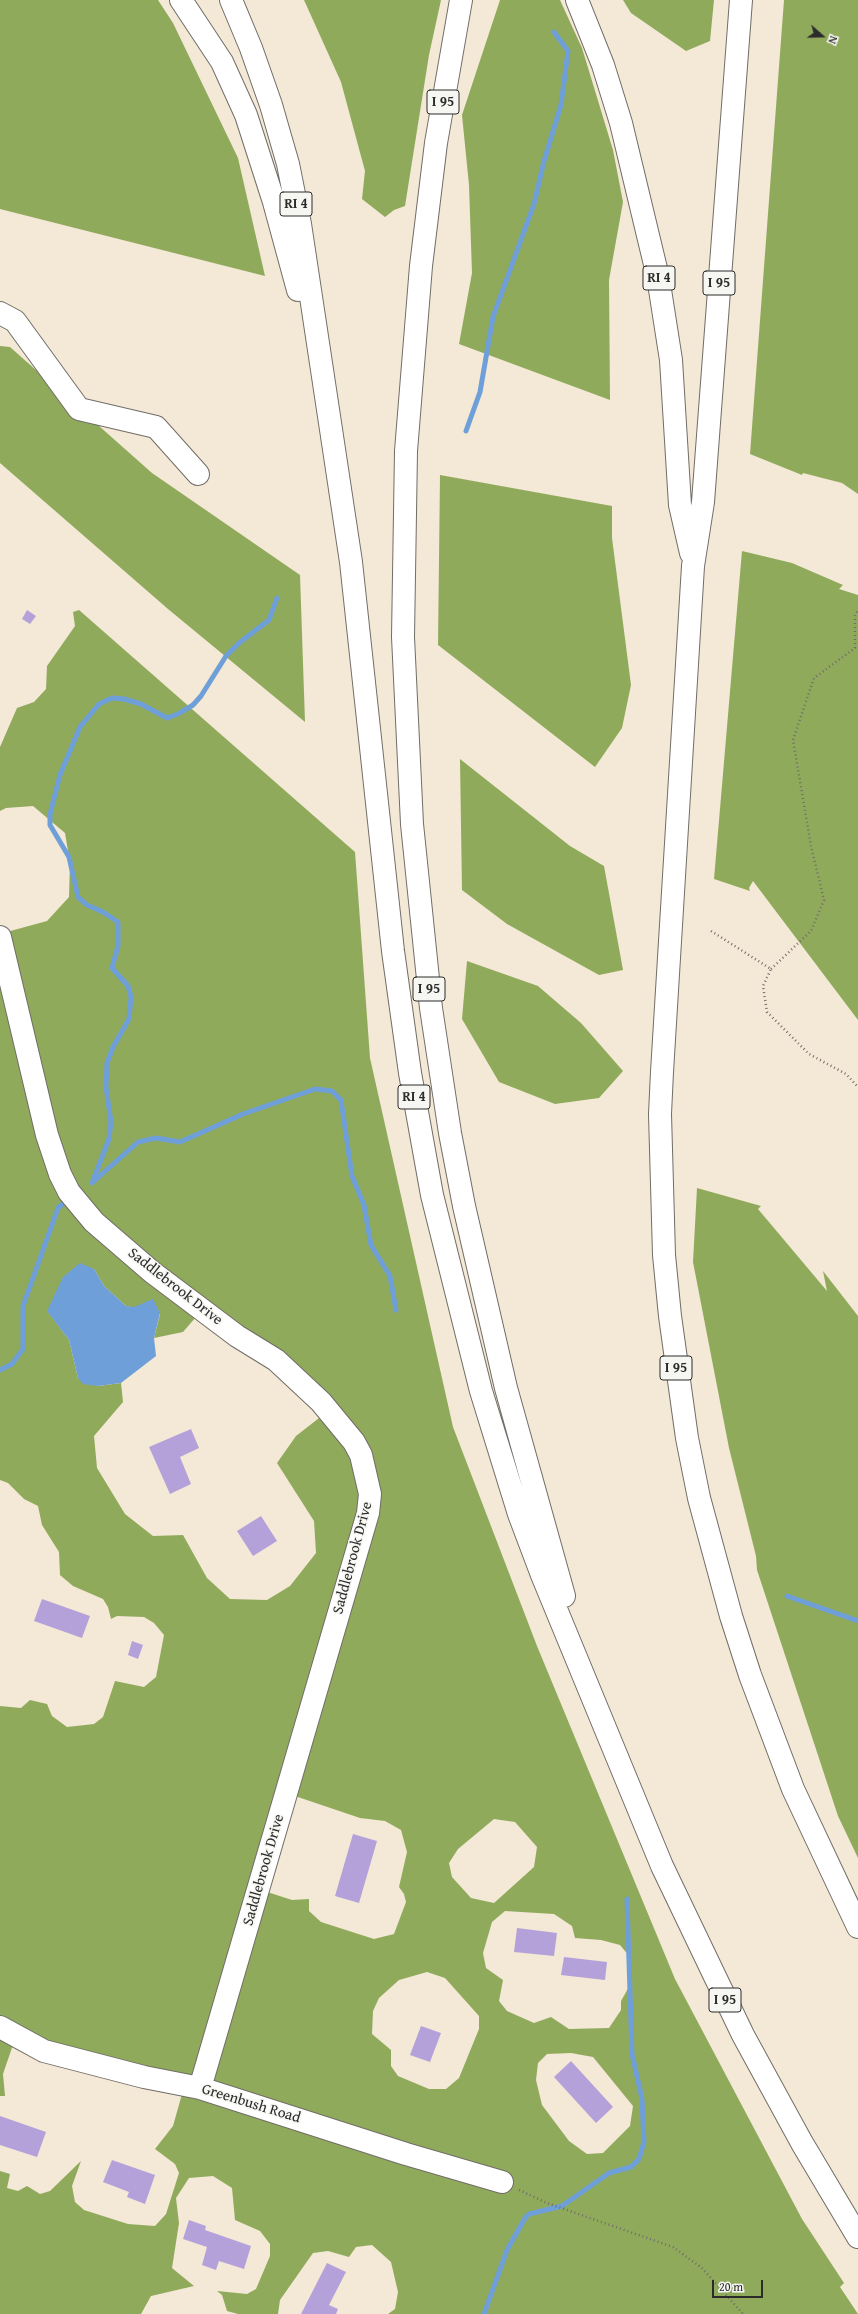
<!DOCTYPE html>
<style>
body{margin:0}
#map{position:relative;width:858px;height:2314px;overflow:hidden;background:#f4e8d6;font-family:"Gentium Book Plus",serif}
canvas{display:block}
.north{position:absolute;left:802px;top:16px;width:40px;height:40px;-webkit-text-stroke:3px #f6f6f2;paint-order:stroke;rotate:110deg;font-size:11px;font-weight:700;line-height:16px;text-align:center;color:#2b2b2b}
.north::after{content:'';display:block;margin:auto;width:14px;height:18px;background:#2b2b2b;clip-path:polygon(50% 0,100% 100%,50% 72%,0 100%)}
.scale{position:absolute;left:712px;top:2280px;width:51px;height:18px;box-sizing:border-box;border:2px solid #2b2b2b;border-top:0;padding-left:5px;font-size:12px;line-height:14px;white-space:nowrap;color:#2b2b2b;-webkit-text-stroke:3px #f6f6f2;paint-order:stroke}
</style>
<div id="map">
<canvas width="858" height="2314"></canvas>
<div class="north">N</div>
<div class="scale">20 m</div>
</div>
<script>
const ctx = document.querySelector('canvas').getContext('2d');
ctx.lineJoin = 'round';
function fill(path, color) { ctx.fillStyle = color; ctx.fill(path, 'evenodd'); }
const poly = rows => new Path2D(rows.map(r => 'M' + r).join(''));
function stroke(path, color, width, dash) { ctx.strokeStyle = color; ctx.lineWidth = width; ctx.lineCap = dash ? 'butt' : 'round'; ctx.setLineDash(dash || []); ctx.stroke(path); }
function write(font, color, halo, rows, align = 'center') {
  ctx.font = font + ' "Gentium Book Plus",serif'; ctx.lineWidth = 3; ctx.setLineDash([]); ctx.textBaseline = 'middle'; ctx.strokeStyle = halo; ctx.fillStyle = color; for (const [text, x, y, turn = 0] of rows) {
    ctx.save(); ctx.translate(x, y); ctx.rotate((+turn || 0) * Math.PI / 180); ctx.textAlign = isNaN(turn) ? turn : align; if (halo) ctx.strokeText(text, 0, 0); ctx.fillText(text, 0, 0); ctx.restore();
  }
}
fill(poly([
 [0,0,158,0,173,23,238,158,265,276,0,209],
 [304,0,441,0,429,55,405,206,394,210,385,217,362,199,365,171,341,82],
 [500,0,560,0,582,48,613,150,623,202,609,280,610,400,459,344,472,273,469,185,462,115],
 [623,0,714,0,710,41,686,51,631,13],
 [784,0,858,0,858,494,842,483,803,473,802,475,750,454],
 [0,346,10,347,152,473,300,575,305,722,168,609,0,463],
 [440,475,612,506,612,538,631,685,622,728,595,767,438,645],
 [742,551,792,563,843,585,839,589,858,595,858,1020,753,881,749,888,750,891,714,879],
 [79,610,355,852,370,1058,453,1427,537,1646,675,1979,802,2219,844,2283,840,2287,858,2314,388,2314,395,2309,398,2292,391,2262,372,2245,356,2247,349,2257,328,2251,313,2253,280,2300,278,2314,238,2314,227,2311,222,2295,217,2291,247,2294,256,2289,270,2256,270,2244,260,2231,235,2220,232,2188,213,2176,189,2178,176,2198,179,2223,172,2268,194,2286,151,2296,141,2314,0,2314,0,2171,10,2174,7,2188,18,2191,27,2186,40,2194,50,2191,81,2161,72,2186,75,2202,84,2210,128,2224,155,2226,166,2214,179,2173,175,2164,155,2149,173,2126,184,2087,15,2039,3,2074,5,2096,0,2096,0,1706,21,1708,30,1700,47,1704,52,1716,67,1727,94,1724,103,1717,115,1681,144,1687,156,1677,164,1635,154,1623,144,1617,117,1616,111,1619,108,1607,103,1599,73,1586,60,1575,59,1552,42,1525,38,1506,24,1499,8,1483,0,1480,0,929,3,933,47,921,69,897,70,863,65,833,33,806,6,808,0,811,0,747,17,708,34,702,46,689,47,666,75,626,73,612],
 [94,1269,104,1286,126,1306,160,1314,154,1338,183,1332,202,1310,328,1411,296,1436,277,1463,314,1521,316,1553,290,1586,267,1600,230,1599,207,1578,183,1535,153,1536,125,1514,97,1468,94,1436,123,1402,121,1383,98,1386,78,1378,69,1340,49,1313],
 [286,1793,360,1818,385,1821,401,1830,407,1852,399,1887,404,1894,406,1902,394,1934,374,1939,321,1922,309,1911,309,1899,292,1900,258,1889],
 [494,1819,515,1822,537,1847,534,1867,494,1903,471,1898,452,1877,449,1863,458,1849],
 [505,1911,554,1914,572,1926,575,1938,601,1940,620,1945,630,1957,630,1985,621,2001,621,2010,609,2028,569,2029,551,2017,534,2023,507,2011,499,2001,503,1980,486,1968,483,1953,492,1922],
 [427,1972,445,1978,479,2016,479,2029,459,2078,446,2089,429,2089,398,2076,391,2066,391,2050,372,2034,373,2011,379,1998,399,1980],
 [571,2053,593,2057,633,2106,630,2126,603,2153,587,2154,569,2141,542,2105,536,2080,538,2063,547,2054],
 [460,759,570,846,604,866,623,970,599,975,507,924,462,890],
 [467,961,538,986,581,1023,623,1071,599,1098,555,1104,499,1082,462,1019],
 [697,1188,761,1206,758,1209,827,1291,823,1271,858,1316,858,1858,838,1816,757,1570,756,1556,729,1448,693,1262]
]), '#90aa5c');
fill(poly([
 [80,1263,94,1269,104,1286,126,1306,134,1307,153,1299,160,1313,154,1338,156,1356,121,1383,98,1386,83,1384,78,1378,69,1340,47,1311,63,1277]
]), '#6f9fd8');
stroke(poly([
 [466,431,480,392,493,317,534,204,544,161,561,105,568,51,554,32],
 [93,1182,138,1142,156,1138,180,1142,243,1114,315,1089,332,1091,341,1100,352,1176,364,1205,371,1245,390,1276,396,1310],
 [92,1183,109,1139,111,1122,106,1087,107,1063,113,1047,129,1019,131,997,128,986,112,968,118,946,118,922,103,912,87,905,78,897,69,857,50,825,50,814,60,775,80,727,99,704,112,698,124,699,141,704,167,718,178,714,193,705,201,696,226,656,239,643,269,620,277,598],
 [0,1370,12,1364,23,1349,23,1306,58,1208,66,1201],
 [787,1596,858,1621],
 [484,2314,507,2250,525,2218,529,2214,562,2206,609,2173,631,2167,639,2159,644,2142,642,2099,632,2054,627,1899]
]), '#6f9fd8', 5);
fill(poly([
 [27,610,36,616,30,624,22,619],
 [191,1429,199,1448,180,1457,191,1484,170,1494,149,1447],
 [261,1516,277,1541,253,1556,237,1531],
 [42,1599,90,1616,82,1638,34,1621],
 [132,1641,143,1645,138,1659,128,1655],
 [353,1834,377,1841,359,1903,335,1896],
 [517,1928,557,1933,554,1956,514,1952],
 [564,1957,607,1962,605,1980,561,1975],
 [421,2026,441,2033,430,2062,410,2055],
 [571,2061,613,2107,596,2123,554,2077],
 [0,2116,46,2132,37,2157,0,2145],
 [112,2160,155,2175,145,2204,127,2197,129,2192,103,2182],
 [189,2220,206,2226,205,2230,251,2246,244,2269,219,2261,216,2270,202,2265,207,2247,183,2239],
 [327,2263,346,2272,329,2305,338,2309,336,2314,301,2314]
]), '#b5a1da');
const minor = poly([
 [0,313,15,321,79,409,156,427,198,474],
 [0,937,47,1135,60,1174,69,1192,94,1222,152,1272,237,1336,276,1360,321,1402,354,1442,361,1455,370,1494,368,1513,200,2088],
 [0,2027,44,2051,144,2077,200,2088,406,2154,502,2182]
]);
const highway = poly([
 [181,0,222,62,246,115,274,202,298,290],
 [231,0,251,48,271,105,288,164,300,224,351,562,393,951,410,1073,432,1195,481,1391,519,1514,542,1575,662,1866,743,2035,802,2143,858,2237],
 [461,0,436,143,421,266,406,451,403,637,412,824,431,1008,450,1133,464,1206,506,1388,564,1596],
 [577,0,603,65,621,123,658,277,671,360,680,505,691,553],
 [741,0,703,502,693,566,662,1072,660,1114,664,1255,670,1316,687,1438,699,1498,731,1616,750,1675,793,1789,858,1927]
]);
stroke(minor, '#716d67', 24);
stroke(highway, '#716d67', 24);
stroke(poly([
 [711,931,771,969,763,986,767,1012,809,1054,846,1074,858,1087],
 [771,969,811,931,824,900,811,846,793,740,814,678,855,648,855,616,858,610],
 [519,2190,547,2203,673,2247,702,2268,743,2314]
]), '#716d67', 2.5, [1, 3]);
stroke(minor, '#fff', 22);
stroke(highway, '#fff', 22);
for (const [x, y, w] of [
 [443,102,32],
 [296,204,32],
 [659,278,32],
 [719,283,32],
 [429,989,32],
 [414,1097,32],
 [676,1368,32],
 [725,2000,32]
]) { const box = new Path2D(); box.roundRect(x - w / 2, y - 12, w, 24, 3); ctx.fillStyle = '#f6f6f2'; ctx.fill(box); stroke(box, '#2b2b2b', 1); }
write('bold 14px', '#2b2b2b', null, [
 ["I 95",443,102],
 ["RI 4",296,204],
 ["RI 4",659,278],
 ["I 95",719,283],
 ["I 95",429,989],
 ["RI 4",414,1097],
 ["I 95",676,1368],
 ["I 95",725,2000]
]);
write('15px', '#2b2b2b', '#f6f6f2', [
 ["Saddlebrook Drive",175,1287,38],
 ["Saddlebrook Drive",353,1558,-75],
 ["Saddlebrook Drive",264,1870,-74],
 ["Greenbush Road",251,2104,17]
]);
</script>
